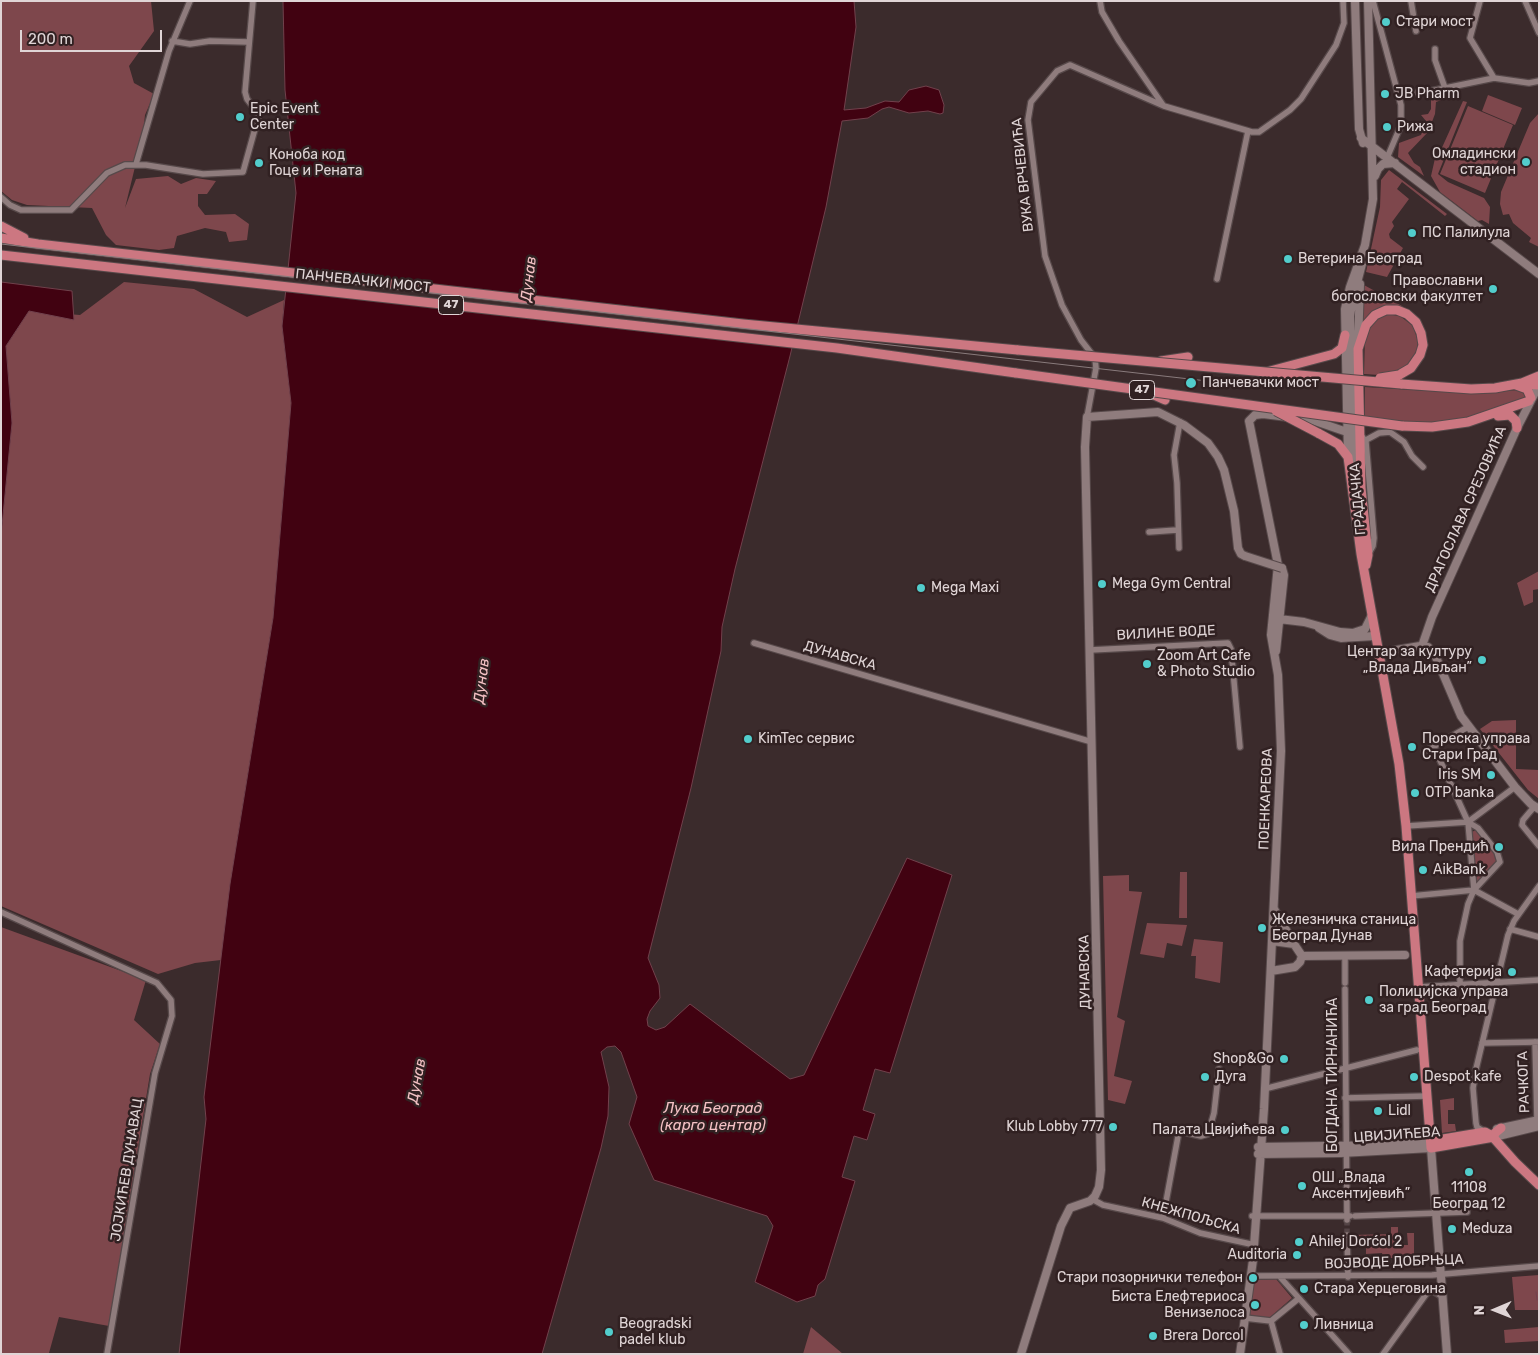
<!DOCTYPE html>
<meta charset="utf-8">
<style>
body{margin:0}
#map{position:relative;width:1540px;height:1355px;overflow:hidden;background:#3b2b2c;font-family:Rubik,sans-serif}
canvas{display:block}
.frame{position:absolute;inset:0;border:2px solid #e0d5d6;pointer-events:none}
.north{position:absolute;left:1470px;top:1285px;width:50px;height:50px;-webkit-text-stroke:4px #312122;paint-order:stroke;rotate:269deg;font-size:14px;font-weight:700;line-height:20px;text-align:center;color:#e0d5d6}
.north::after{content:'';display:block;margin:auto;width:18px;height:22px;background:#e0d5d6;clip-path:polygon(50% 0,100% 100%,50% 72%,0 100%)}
.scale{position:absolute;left:20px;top:30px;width:142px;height:22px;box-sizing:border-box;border:2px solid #e0d5d6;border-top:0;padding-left:6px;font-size:15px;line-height:18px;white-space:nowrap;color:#e0d5d6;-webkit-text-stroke:4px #312122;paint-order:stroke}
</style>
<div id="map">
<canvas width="1540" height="1355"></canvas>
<div class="frame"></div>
<div class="north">N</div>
<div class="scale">200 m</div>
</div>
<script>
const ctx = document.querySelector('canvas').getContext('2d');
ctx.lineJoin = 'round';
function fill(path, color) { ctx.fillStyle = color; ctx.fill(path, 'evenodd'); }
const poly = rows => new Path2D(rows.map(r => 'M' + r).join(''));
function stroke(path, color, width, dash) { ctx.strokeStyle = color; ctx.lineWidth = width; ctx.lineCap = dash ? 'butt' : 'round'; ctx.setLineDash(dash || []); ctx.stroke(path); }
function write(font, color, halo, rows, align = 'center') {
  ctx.font = font + ' Rubik,sans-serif'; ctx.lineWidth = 5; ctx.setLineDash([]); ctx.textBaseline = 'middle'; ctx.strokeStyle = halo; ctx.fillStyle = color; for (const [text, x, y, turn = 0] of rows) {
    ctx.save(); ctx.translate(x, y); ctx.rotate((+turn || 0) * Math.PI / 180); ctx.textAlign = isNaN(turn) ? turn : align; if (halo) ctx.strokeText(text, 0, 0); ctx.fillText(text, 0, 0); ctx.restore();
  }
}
fill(poly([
 [1,1,151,1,154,31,129,66,134,83,154,94,145,115,143,134,125,208,136,179,168,176,181,184,196,178,216,181,207,194,198,194,198,206,205,215,235,214,249,224,247,240,229,242,226,232,205,228,177,236,174,248,159,250,116,245,106,235,92,208,27,205,12,200,1,191],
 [1445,88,1444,99,1436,102,1435,114,1428,132,1408,153,1414,163,1420,167,1424,176,1398,157,1399,143,1421,135,1426,121,1421,115,1428,114,1431,109,1431,91],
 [1488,95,1522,108,1515,125,1482,111],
 [1463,101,1467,102,1438,174,1448,182,1484,198,1490,207,1489,224,1482,220,1478,221,1440,192,1431,176,1436,154,1440,152],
 [1468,106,1513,125,1485,193,1440,174],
 [1539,113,1539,247,1529,242,1531,238,1513,223,1509,214,1503,215,1500,204,1501,192,1530,123],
 [1389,170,1447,214,1445,216,1402,182,1397,189,1409,199,1392,222,1394,226,1389,234,1390,238,1403,248,1387,277,1366,272,1380,207,1381,180],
 [124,282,194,289,247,317,284,300,282,326,291,403,273,618,237,840,221,960,195,963,158,974,1,906,1,536,12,423,6,346,29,311,80,315],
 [1364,285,1402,306,1405,310,1391,308,1361,326],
 [1386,314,1400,316,1413,326,1418,341,1417,354,1410,366,1398,372,1379,375,1364,374,1365,335,1374,320],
 [1365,387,1464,393,1519,390,1526,395,1521,401,1454,423,1365,421],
 [1539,571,1539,589,1533,590,1533,602,1524,606,1517,583],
 [1516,720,1516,769,1539,770,1539,799,1528,790,1480,729,1492,721],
 [1477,830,1495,852,1497,859,1495,866,1477,884,1471,832],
 [1180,872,1187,872,1187,918,1179,918],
 [1129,875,1129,891,1142,892,1117,1017,1125,1021,1114,1076,1132,1081,1125,1104,1108,1100,1103,876],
 [1147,923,1187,925,1182,946,1167,943,1164,958,1140,954],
 [1,927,146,980,134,1020,160,1044,150,1074,109,1326,59,1317,49,1353,53,1354,1,1354],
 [1194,939,1223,942,1220,983,1195,978,1196,956,1191,956],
 [1454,1098,1454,1110,1448,1110,1448,1124,1455,1124,1456,1131,1442,1133,1440,1100],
 [1391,1227,1398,1227,1398,1245,1408,1245,1407,1233,1414,1233,1414,1258,1383,1258,1382,1253,1366,1254,1366,1244,1352,1244,1352,1235,1391,1234],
 [1539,1275,1539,1310,1515,1310,1512,1277],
 [1276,1279,1292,1298,1269,1318,1249,1316,1254,1280],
 [811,1327,843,1354,803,1354],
 [1539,1327,1539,1341,1505,1343,1504,1330]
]), '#7e474c');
const water = poly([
 [283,1,854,1,856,27,844,110,866,108,885,101,899,102,909,90,926,86,939,90,944,105,943,113,940,114,928,111,909,113,889,107,882,109,868,118,842,121,826,207,790,356,735,569,722,627,721,651,691,788,648,958,659,985,660,998,650,1011,647,1019,648,1026,656,1030,665,1027,690,1004,790,1079,804,1075,907,858,952,875,890,1073,875,1069,863,1110,875,1114,867,1140,854,1136,842,1177,855,1181,825,1279,818,1285,815,1296,797,1302,755,1282,773,1226,767,1216,654,1180,629,1124,637,1097,621,1052,615,1046,607,1047,601,1052,609,1087,608,1116,601,1148,542,1354,179,1354,206,1119,204,1097,230,884,273,618,291,403,282,326,296,193,285,90,283,1],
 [1,282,72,291,74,320,29,311,6,346,12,423,1,536,1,282]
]);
fill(water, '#410211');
stroke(water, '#71414c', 1);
fill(poly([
 [285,267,799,325,795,347,283,289]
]), '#3b2b2c');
stroke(poly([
 [1536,1292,1537,1300]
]), '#71414c', 1);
stroke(poly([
 [1347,1220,1347,1235]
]), '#544446', 5.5, [5.5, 3]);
const street = poly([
 [1100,1,1102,12,1119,41,1163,105],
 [1373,1,1401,105,1401,125,1387,158],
 [1411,1,1416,31],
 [1480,1,1470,38,1494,78],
 [1525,1,1539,33],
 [172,41,190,44,210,41,248,42],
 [1435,49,1435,60,1445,88],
 [1399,94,1431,91,1494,78,1529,83,1539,81],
 [136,164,169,51,190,1],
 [1,197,10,205,21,210,71,210,107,173,125,165,146,165,203,174,243,172,258,118,257,112,247,99,245,92,253,1],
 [1217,279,1248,131],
 [1087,417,1096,368,1095,358,1081,340,1062,305,1045,256,1028,120,1031,102,1057,71,1070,65,1164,106,1252,132,1259,132,1290,110,1301,99,1336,45,1344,23,1343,1],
 [1360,434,1366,442,1374,538,1373,546,1369,553],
 [1366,440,1379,433,1390,432,1404,442,1412,456,1423,467],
 [1149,532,1177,530],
 [1179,548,1177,483,1174,455,1180,422],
 [754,643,1092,742],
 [1090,650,1228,643,1231,649,1240,747],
 [1434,747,1468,822,1474,890],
 [1424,752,1468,727],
 [1534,807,1523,820,1522,825,1539,846],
 [1406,826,1468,822,1515,787],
 [1411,896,1474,890,1518,914],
 [1,912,157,983,171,1000,172,1016,155,1073,107,1354],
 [1510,929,1539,937],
 [1345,983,1345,956],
 [1460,983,1460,941,1468,904,1474,890,1500,862,1497,852,1478,828,1468,822],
 [1418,987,1539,980],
 [1345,989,1347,1220],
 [1535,1042,1537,1120],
 [1482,1043,1538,1042],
 [1264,1089,1417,1050],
 [1345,1098,1427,1096],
 [1485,1132,1477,1127,1476,1123,1473,1088,1476,1069,1508,935,1514,921,1539,886],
 [1092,1199,1103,1205,1163,1218,1200,1233,1255,1245],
 [1252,1216,1350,1216],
 [1355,1216,1467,1212],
 [1163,1218,1179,1131,1201,1136,1208,1134,1214,1113,1219,1069],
 [1347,1235,1348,1277],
 [1250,1276,1432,1275,1539,1266],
 [1280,1277,1349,1354],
 [1245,1318,1271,1321,1298,1299],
 [1271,1321,1280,1354],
 [1383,1354,1427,1293,1433,1291,1443,1297]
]);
const secondary = poly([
 [1355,1,1359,129,1363,143],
 [1361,138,1539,274],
 [1375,176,1378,169,1383,164,1395,163],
 [1358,345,1360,284],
 [1348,457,1345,309,1350,287,1365,245,1373,199,1368,1],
 [1355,481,1350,316,1353,298,1362,264],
 [1279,619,1304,622,1340,632,1353,633,1365,629,1372,615],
 [1319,628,1330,635,1341,638,1375,636],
 [1422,646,1432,617,1517,428,1539,385],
 [1276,651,1284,575,1282,568],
 [1379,653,1420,646,1428,647,1435,655,1461,716,1515,787,1531,804,1539,809],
 [1274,909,1294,944],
 [1302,956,1405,955],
 [1271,971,1295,967,1300,962,1302,956,1294,944,1272,941],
 [1497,1129,1539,1120],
 [1494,1137,1539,1126],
 [1258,1147,1392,1145,1431,1141],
 [1258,1154,1341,1153,1431,1148,1447,1354],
 [1021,1354,1061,1226,1070,1208,1090,1201,1095,1196,1099,1187,1101,1170,1085,447,1087,417,1158,412,1184,425,1208,443,1218,457,1224,470,1234,511,1238,548,1241,554,1245,556],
 [1240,1354,1253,1260,1264,1109,1281,751,1278,675,1271,635,1278,565,1249,421,1255,415,1263,414,1312,420,1347,432]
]);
const primary = poly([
 [1,226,24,238],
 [1,238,38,244,743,324,1018,350],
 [1,255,837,348,1016,373],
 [1161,361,1188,357],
 [1270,371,1334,354,1342,348,1345,335],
 [1401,384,1471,389,1495,388,1522,383,1539,376],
 [1524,384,1539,385],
 [1516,385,1527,389,1531,398],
 [1147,392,1165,400],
 [1498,416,1510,415,1516,421,1517,428],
 [1402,426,1432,427,1468,422,1529,401],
 [1318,433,1338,444,1348,457,1361,554,1399,764,1406,826,1431,1148,1494,1137],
 [1366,565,1368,555,1361,488,1358,349,1366,325,1375,315,1386,310,1397,310,1407,314,1416,322,1421,333,1423,345,1420,355,1411,368,1399,375],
 [1494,1137,1495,1133,1501,1128],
 [1431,1141,1485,1132,1492,1136,1515,1162,1539,1185]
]);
stroke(street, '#57494a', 8);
stroke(secondary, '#57494a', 10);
stroke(primary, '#57494a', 11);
stroke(street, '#8f7c7d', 5.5);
stroke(secondary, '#8f7c7d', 8);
stroke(primary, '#cc7781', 9);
stroke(poly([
 [1,244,1260,387]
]), '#897b7c', 1);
const secondaryBridge = poly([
 [1245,556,1282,568]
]);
const primaryBridge = poly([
 [1018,350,1401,384],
 [1016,373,1402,426],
 [1380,378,1399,375],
 [1276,411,1318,433]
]);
stroke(secondaryBridge, '#57494a', 10, []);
stroke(primaryBridge, '#57494a', 11, []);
stroke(secondaryBridge, '#8f7c7d', 8);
stroke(primaryBridge, '#cc7781', 9);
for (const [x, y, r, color] of [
 [1386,22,5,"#52cdcc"],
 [1385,94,5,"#52cdcc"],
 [240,117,5,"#52cdcc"],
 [1387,127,5,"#52cdcc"],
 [1526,162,5,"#52cdcc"],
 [259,163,5,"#52cdcc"],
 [1412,233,5,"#52cdcc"],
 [1288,259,5,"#52cdcc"],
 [1493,289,5,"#52cdcc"],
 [1191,383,6,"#52cdcc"],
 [1102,584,5,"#52cdcc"],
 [921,588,5,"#52cdcc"],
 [1482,660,5,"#52cdcc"],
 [1147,664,5,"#52cdcc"],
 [748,739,5,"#52cdcc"],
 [1412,747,5,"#52cdcc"],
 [1491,775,5,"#52cdcc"],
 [1415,793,5,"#52cdcc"],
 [1499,847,5,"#52cdcc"],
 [1423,870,5,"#52cdcc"],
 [1262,928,5,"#52cdcc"],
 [1512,972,5,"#52cdcc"],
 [1369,1000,5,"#52cdcc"],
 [1284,1059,5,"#52cdcc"],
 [1205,1077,5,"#52cdcc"],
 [1414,1077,5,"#52cdcc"],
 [1378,1111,5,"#52cdcc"],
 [1113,1127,5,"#52cdcc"],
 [1285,1130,5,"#52cdcc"],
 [1469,1172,5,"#52cdcc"],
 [1302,1186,5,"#52cdcc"],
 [1452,1229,5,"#52cdcc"],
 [1299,1242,5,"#52cdcc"],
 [1297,1255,5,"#52cdcc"],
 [1253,1278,5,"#52cdcc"],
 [1304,1289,5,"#52cdcc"],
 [1255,1305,5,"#52cdcc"],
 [1304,1325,5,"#52cdcc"],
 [609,1332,5,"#52cdcc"],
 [1153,1336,5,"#52cdcc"]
]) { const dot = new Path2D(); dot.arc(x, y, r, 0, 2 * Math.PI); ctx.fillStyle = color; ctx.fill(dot); stroke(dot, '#312122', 2); }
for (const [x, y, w] of [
 [451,305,25],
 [1142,390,25]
]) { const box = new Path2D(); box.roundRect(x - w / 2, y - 9.5, w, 19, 4); ctx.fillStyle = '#312122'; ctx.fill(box); stroke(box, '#e0d5d6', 1); }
write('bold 12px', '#e0d5d6', null, [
 ["47",451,305],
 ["47",1142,390]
]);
write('14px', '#e0d5d6', '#312122', [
 ["Стари мост",1396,22],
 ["JB Pharm",1395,94],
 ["Epic Event",250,109],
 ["Center",250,125],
 ["Рижа",1397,127],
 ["Омладински",1516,154,"right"],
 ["стадион",1516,170,"right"],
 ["Коноба код",269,155],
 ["Гоце и Рената",269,171],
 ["ПС Палилула",1422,233],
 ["Ветерина Београд",1298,259],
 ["Православни",1483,281,"right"],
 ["богословски факултет",1483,297,"right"],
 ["Панчевачки мост",1202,383],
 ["Mega Gym Central",1112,584],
 ["Mega Maxi",931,588],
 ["Центар за културу",1472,652,"right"],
 ["„Влада Дивљан”",1472,668,"right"],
 ["Zoom Art Cafe",1157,656],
 ["& Photo Studio",1157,672],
 ["KimTec сервис",758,739],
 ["Пореска управа",1422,739],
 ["Стари Град",1422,755],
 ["Iris SM",1481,775,"right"],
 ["OTP banka",1425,793],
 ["Вила Прендић",1489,847,"right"],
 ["AikBank",1433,870],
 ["Железничка станица",1272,920],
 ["Београд Дунав",1272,936],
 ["Кафетерија",1502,972,"right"],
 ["Полицијска управа",1379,992],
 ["за град Београд",1379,1008],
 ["Shop&Go",1274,1059,"right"],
 ["Дуга",1215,1077],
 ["Despot kafe",1424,1077],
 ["Lidl",1388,1111],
 ["Klub Lobby 777",1103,1127,"right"],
 ["Палата Цвијићева",1275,1130,"right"],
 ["ОШ „Влада",1312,1178],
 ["Аксентијевић”",1312,1194],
 ["11108",1469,1188,"center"],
 ["Београд 12",1469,1204,"center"],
 ["Meduza",1462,1229],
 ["Ahilej Dorćol 2",1309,1242],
 ["Auditoria",1287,1255,"right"],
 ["Стари позорнички телефон",1243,1278,"right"],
 ["Стара Херцеговина",1314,1289],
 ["Биста Елефтериоса",1245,1297,"right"],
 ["Венизелоса",1245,1313,"right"],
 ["Beogradski",619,1324],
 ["padel klub",619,1340],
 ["Ливница",1314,1325],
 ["Brera Dorcol",1163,1336]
], 'left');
write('14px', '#e0d5d6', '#312122', [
 ["ВУКА ВРЧЕВИЋА",1023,175,-96],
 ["ПАНЧЕВАЧКИ МОСТ",363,281,6],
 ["ГРАДАЧКА",1358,499,-95],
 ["ДРАГОСЛАВА СРЕЈОВИЋА",1466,509,-66],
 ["ВИЛИНЕ ВОДЕ",1166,633,-3],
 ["ДУНАВСКА",840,656,16],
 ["ПОЕНКАРЕОВА",1266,799,-88],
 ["ДУНАВСКА",1085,972,-91],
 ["БОГДАНА ТИРНАНИЋА",1333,1075,-90],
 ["РАЧКОГА",1524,1082,-92],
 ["ЦВИЈИЋЕВА",1397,1135,-4],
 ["ЈОЈКИЋЕВ ДУНАВАЦ",127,1170,-81],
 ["КНЕЖПОЉСКА",1191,1216,16],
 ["ВОЈВОДЕ ДОБРЊЦА",1394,1262,-2]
]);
write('italic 15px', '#f4c1c4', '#312122', [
 ["Дунав",529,279,-83],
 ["Дунав",482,681,-83],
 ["Дунав",417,1081,-79],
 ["Лука Београд",713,1109],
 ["(карго центар)",713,1126]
]);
</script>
